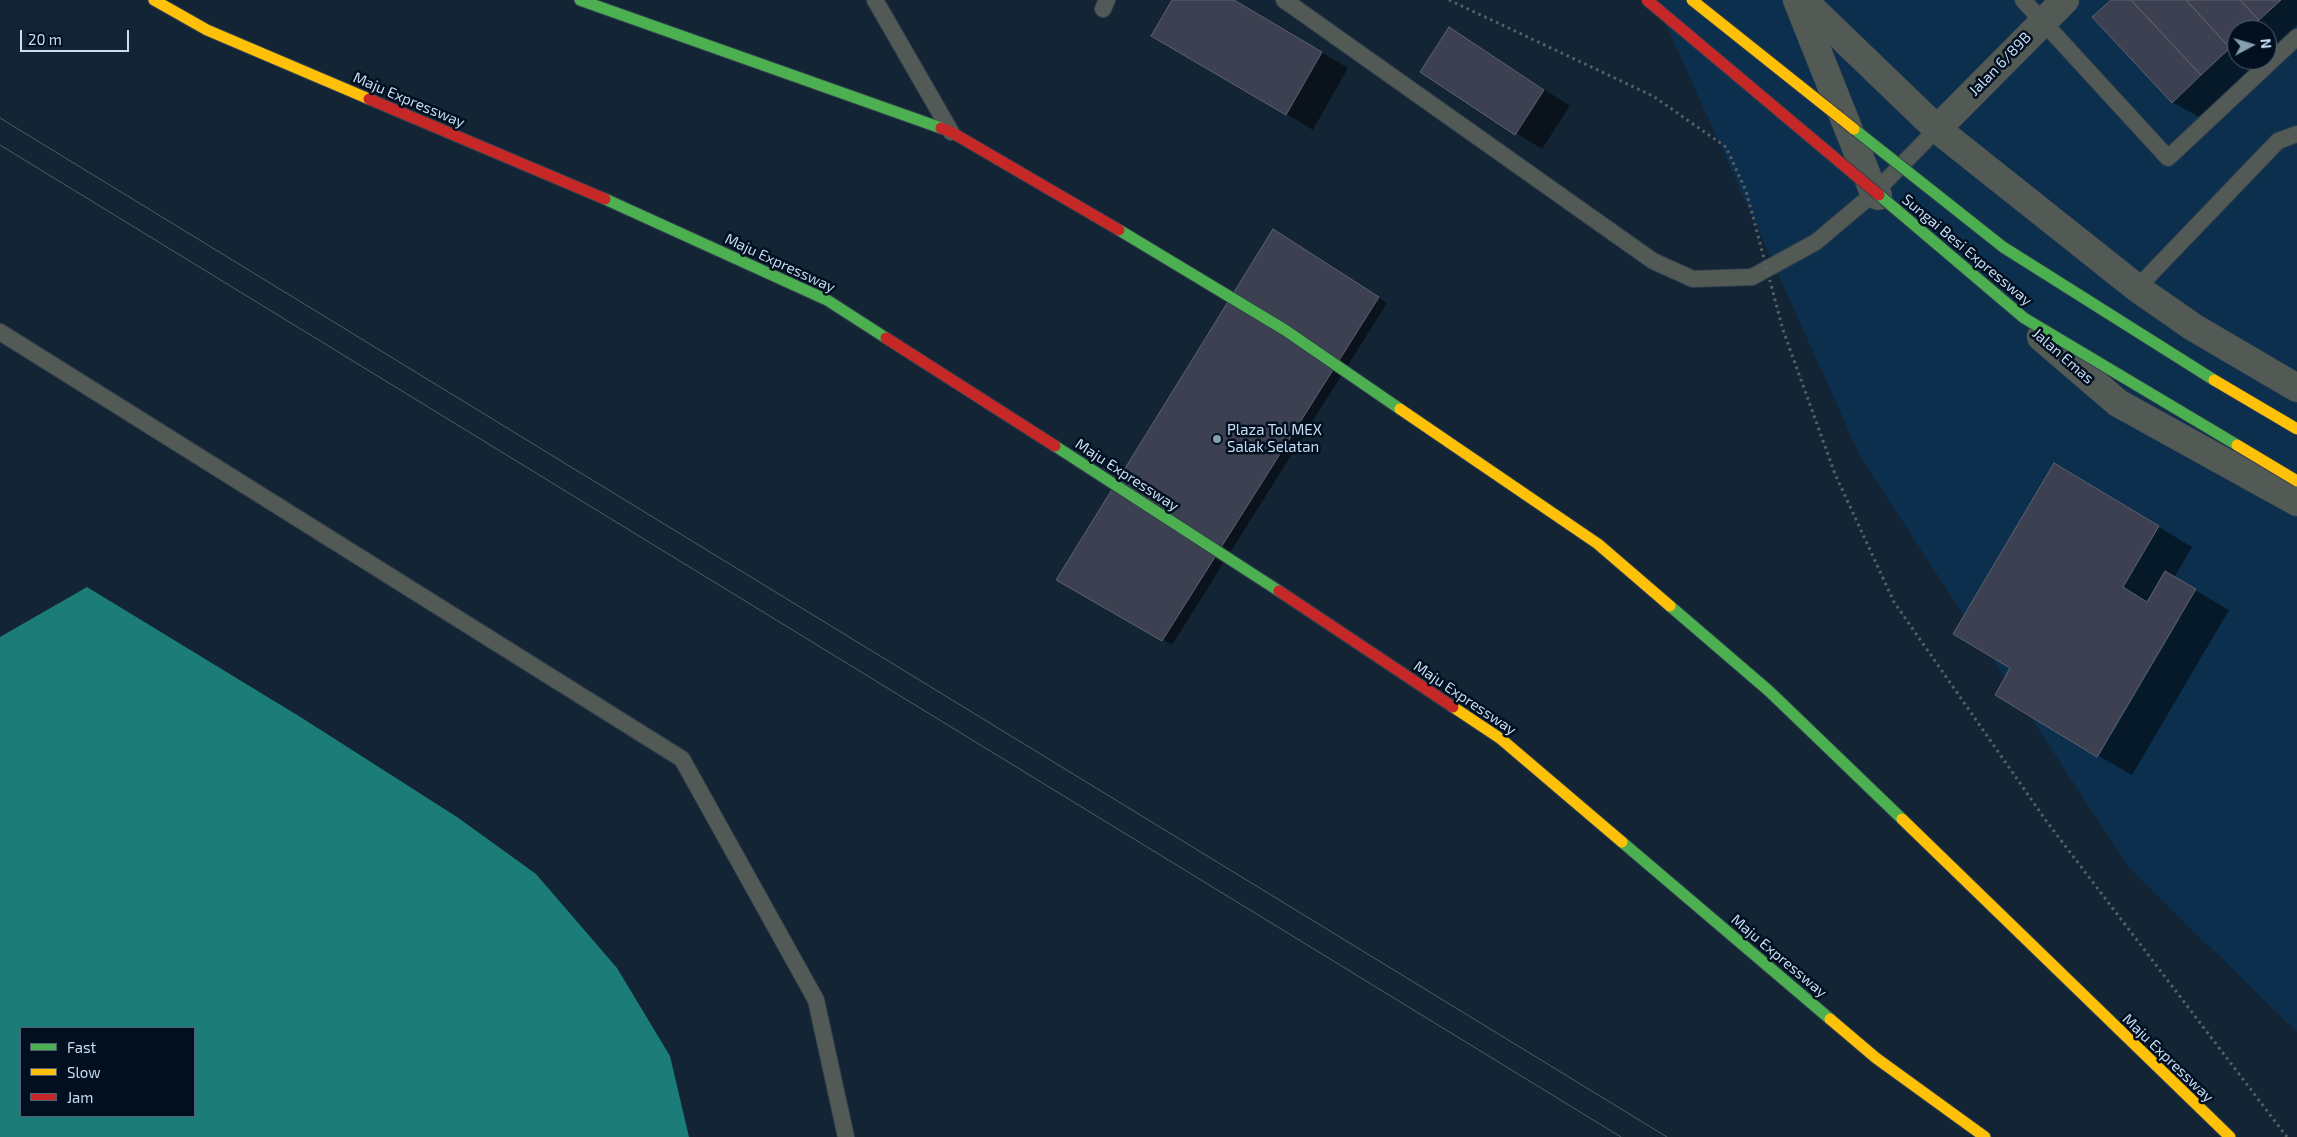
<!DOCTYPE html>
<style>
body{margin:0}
#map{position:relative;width:2297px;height:1137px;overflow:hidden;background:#132535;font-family:"Exo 2",sans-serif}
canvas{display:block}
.legend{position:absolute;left:20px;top:1027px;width:175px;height:90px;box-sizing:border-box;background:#010f1f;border:1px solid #506174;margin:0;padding:6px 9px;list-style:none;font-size:15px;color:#c6ddf4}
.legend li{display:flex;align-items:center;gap:10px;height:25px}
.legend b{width:25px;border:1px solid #506174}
.north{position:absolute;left:2227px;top:20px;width:50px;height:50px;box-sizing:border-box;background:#010f1f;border:1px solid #506174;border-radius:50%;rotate:84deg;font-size:14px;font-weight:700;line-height:20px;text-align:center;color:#c6ddf4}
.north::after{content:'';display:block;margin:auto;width:18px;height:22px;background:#879db1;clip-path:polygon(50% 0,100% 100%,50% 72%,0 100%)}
.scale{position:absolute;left:20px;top:30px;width:109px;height:22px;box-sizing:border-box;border:2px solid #c6ddf4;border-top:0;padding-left:6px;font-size:15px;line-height:18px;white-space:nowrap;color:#c6ddf4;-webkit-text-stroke:4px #010f1f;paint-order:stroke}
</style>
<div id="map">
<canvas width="2297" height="1137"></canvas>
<ul class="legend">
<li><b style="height:6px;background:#4caf50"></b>Fast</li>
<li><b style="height:6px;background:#ffc107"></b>Slow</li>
<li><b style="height:6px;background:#c62828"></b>Jam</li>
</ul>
<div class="north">N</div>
<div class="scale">20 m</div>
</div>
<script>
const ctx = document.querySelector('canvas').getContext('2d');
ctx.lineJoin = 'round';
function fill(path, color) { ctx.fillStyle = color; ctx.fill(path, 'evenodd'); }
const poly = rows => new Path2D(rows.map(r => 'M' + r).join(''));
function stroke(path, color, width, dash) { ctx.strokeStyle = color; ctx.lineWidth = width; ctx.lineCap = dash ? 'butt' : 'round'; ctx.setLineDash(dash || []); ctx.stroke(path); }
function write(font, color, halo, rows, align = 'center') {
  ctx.font = font + ' "Exo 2",sans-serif'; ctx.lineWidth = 5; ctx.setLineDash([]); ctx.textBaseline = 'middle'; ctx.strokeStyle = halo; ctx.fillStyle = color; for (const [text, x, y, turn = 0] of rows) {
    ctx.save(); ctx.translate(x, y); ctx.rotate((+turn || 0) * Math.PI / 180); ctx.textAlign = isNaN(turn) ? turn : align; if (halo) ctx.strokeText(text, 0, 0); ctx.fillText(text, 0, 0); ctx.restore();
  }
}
fill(poly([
 [1655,0,2297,0,2297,1032,2130,869,1861,458],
 [2237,30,2267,30,2267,60,2237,60]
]), '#0b2f4d');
fill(poly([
 [87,587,302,718,457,817,536,874,617,968,670,1056,689,1137,0,1137,0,637],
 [21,1028,194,1028,194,1116,21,1116]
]), '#1b7c78');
fill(poly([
 [1173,0,1232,0,1348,68,1313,130,1153,35],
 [2112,0,2297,0,2297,25,2267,53,2267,30,2237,30,2237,60,2260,60,2199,117,2172,102],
 [1449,28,1570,106,1542,149,1516,133],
 [1282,235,1387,303,1172,645,1058,580],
 [2088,484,2192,547,2174,578,2229,610,2132,775,2099,756,2180,618,2012,668]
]), '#0007');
const building = poly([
 [1172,0,1234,0,1322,52,1286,115,1151,36,1172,0],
 [2111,0,2131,0,2201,75,2172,103,2092,17,2111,0],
 [2131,0,2186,0,2230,48,2201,75,2131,0],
 [2186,0,2240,0,2259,20,2249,30,2237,30,2237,41,2230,48,2186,0],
 [2240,0,2281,0,2259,20,2240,0],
 [1449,27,1544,90,1515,135,1420,72,1449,27],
 [1273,229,1379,297,1162,641,1056,580,1273,229],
 [2054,463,2159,526,2123,587,2147,602,2165,571,2196,589,2097,757,1995,695,2010,668,1953,634,2054,463]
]);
fill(building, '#3d4050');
stroke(building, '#5d6070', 1);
const lane = poly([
 [875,0,951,132],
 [1284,0,1653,261,1693,279,1752,277,1816,242,1874,193,1937,129],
 [2023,0,2168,158,2297,37],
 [1103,9,1107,0],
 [2137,288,2278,141,2297,134],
 [0,332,682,759,816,1000,846,1137]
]);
const street = poly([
 [1797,0,1874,193,1878,196],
 [1803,0,1937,129,2137,288,2193,327,2297,388],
 [1937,129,2065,0],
 [2041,337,2118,403,2297,502]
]);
const fast = poly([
 [580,0,941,128],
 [605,199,827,300,886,338],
 [1119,230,1285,330,1400,409],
 [1055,446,1279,591],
 [1670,606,1769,691,1902,819],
 [1622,842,1830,1019]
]);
const slow = poly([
 [154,0,207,30,369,99],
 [1400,409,1598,544,1670,606],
 [1453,707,1501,739,1622,842],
 [1902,819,2230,1137],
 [1830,1019,1876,1058,1985,1137]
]);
const jam = poly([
 [369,99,605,199],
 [941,128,951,132,1119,230],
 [886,338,1055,446],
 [1279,591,1453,707]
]);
stroke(lane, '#2f3f4d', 18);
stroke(street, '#2f3f4d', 29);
stroke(fast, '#2f3f4d', 13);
stroke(slow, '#2f3f4d', 13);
stroke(jam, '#2f3f4d', 13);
stroke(poly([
 [1449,0,1653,96,1726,147,1746,191,1753,217],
 [1783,330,1835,474,1894,602,2047,822,2287,1137]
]), '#586061', 3, [2.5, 4]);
stroke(lane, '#535a56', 16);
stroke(street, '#535a56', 28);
stroke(fast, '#4caf50', 11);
stroke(slow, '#ffc107', 11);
stroke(jam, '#c62828', 11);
stroke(poly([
 [0,118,1667,1137],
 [0,145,1621,1137]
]), '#515b60', 1);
const fastBridge = poly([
 [1854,129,2003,247,2214,380],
 [1879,195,2024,318,2237,445]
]);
const slowBridge = poly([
 [1692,0,1854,129],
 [2214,380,2297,429],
 [2237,445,2297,481]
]);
const jamBridge = poly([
 [1647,0,1879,195]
]);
stroke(fastBridge, '#2f3f4d', 13, []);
stroke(slowBridge, '#2f3f4d', 13, []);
stroke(jamBridge, '#2f3f4d', 13, []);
stroke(poly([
 [1753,217,1783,330]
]), '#586061', 3, [2.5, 4]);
stroke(fastBridge, '#4caf50', 11);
stroke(slowBridge, '#ffc107', 11);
stroke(jamBridge, '#c62828', 11);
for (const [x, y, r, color] of [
 [1217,439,5,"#879db1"]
]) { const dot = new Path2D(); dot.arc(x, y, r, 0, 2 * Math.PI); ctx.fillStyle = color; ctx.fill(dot); stroke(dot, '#010f1f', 2); }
write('15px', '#c6ddf4', '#010f1f', [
 ["Jalan 6/89B",2000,64,-46],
 ["Maju Expressway",409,100,23],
 ["Sungai Besi Expressway",1967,250,40],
 ["Maju Expressway",780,263,25],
 ["Jalan Emas",2063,356,41],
 ["Maju Expressway",1127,475,33],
 ["Maju Expressway",1465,698,34],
 ["Maju Expressway",1779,956,40],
 ["Maju Expressway",2168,1058,44]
]);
write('15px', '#c6ddf4', '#010f1f', [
 ["Plaza Tol MEX",1227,430],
 ["Salak Selatan",1227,447]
], 'left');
</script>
